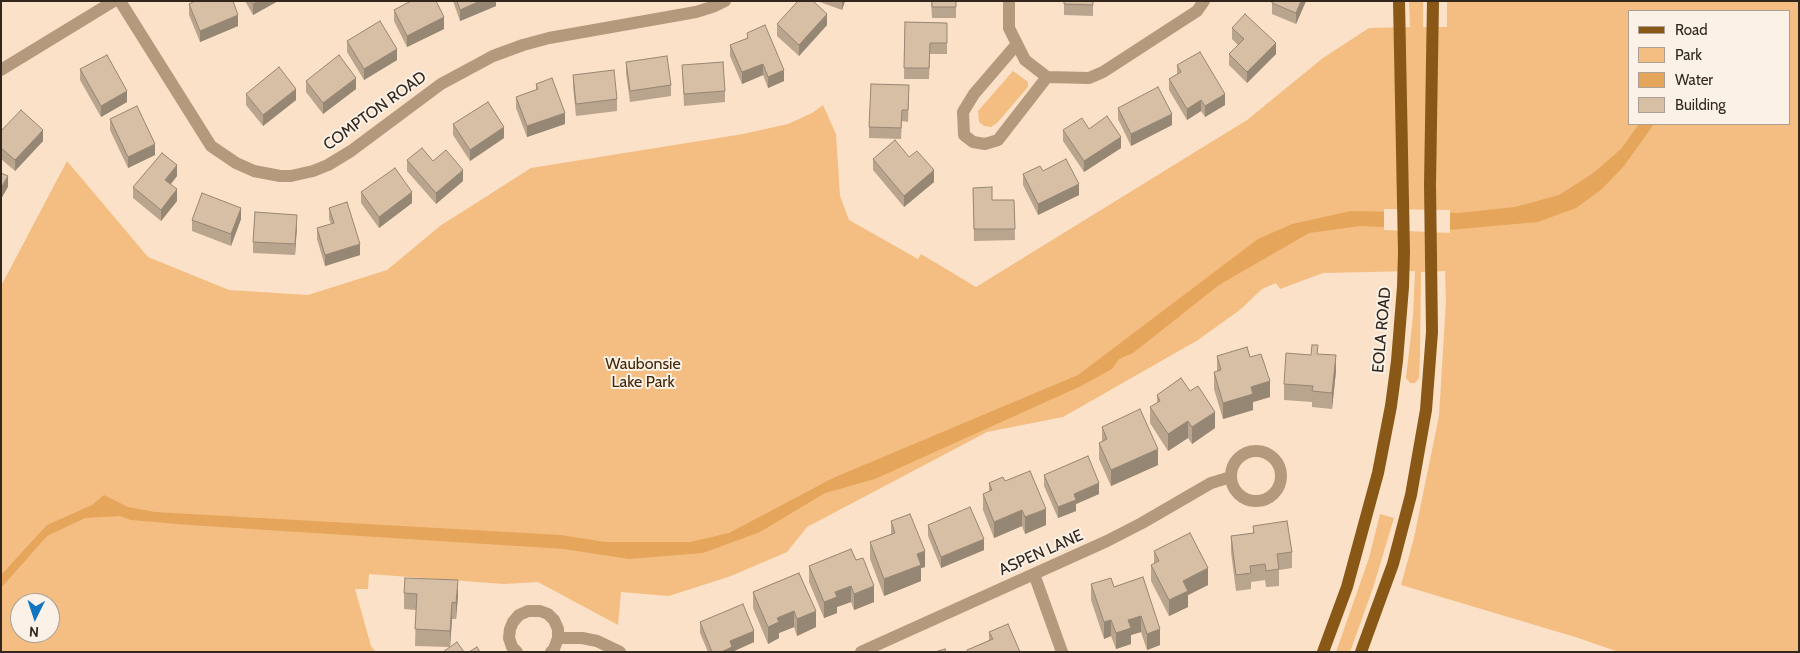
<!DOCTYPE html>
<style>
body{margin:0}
#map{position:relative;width:1800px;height:653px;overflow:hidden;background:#fae1c7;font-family:Cabin,sans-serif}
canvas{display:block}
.frame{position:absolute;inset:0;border:2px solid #31271d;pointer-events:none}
.legend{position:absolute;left:1628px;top:10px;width:162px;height:115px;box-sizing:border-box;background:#fbf1e7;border:1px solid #aaa096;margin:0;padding:6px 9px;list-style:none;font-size:15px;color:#31271d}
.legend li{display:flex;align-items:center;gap:10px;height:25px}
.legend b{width:25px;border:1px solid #aaa096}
.north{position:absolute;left:10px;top:593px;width:50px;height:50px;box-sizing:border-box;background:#fbf1e7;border:1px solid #aaa096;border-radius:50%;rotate:184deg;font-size:14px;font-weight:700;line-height:20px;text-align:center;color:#31271d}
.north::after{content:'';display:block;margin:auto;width:18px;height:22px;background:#1275c1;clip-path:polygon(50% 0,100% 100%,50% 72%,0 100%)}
</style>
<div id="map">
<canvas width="1800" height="653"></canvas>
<div class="frame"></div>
<ul class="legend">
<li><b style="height:6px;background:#895816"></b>Road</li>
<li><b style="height:14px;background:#f4be82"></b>Park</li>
<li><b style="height:14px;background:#e5a55b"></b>Water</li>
<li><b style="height:14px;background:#d7bfa5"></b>Building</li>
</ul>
<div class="north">N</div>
</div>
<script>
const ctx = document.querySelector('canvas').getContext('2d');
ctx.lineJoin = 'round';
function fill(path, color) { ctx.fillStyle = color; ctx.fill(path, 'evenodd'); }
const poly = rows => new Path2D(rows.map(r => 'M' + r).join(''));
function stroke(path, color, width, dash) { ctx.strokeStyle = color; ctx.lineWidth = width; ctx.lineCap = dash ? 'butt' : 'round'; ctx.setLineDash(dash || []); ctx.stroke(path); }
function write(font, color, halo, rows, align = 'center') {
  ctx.font = font + ' Cabin,sans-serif'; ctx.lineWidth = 4; ctx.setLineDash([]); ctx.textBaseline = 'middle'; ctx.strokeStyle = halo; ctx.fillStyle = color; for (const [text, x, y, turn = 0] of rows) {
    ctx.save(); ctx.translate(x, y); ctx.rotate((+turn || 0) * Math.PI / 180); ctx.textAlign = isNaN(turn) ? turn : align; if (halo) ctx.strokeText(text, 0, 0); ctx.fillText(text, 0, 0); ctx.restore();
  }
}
fill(poly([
 [1409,1,1423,1,1423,27,1447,27,1447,1,1799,1,1799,652,1619,652,1575,637,1401,585,1414,538,1439,416,1446,301,1445,271,1421,272,1420,355,1419,378,1415,383,1410,383,1406,378,1413,317,1415,271,1323,273,1280,289,1276,283,1262,289,1241,309,1198,340,1063,417,987,432,807,527,787,552,731,576,669,596,621,592,618,625,538,582,504,584,369,574,368,589,355,589,371,646,376,652,1,652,1,286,67,161,148,257,229,290,308,295,387,270,440,226,531,168,743,134,788,124,812,113,823,105,836,134,840,196,849,220,918,259,921,254,976,287,1247,120,1323,58,1369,28,1410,27],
 [1629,11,1789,11,1789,124,1629,124],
 [20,603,50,603,50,633,20,633],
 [1013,71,1028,82,1028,87,997,123,991,127,984,126,979,122,978,111],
 [1380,514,1394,518,1373,588,1350,652,1336,652,1369,558]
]), '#f4be82');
fill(poly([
 [1639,124,1654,124,1624,166,1602,189,1576,208,1538,222,1449,230,1360,226,1309,233,1219,285,1133,353,1119,359,1112,369,1081,386,875,479,825,493,760,532,703,553,629,559,564,549,189,525,131,520,120,516,85,518,47,536,1,588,1,575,47,525,92,505,104,495,128,507,155,512,561,535,605,542,690,542,729,533,833,478,1078,375,1258,239,1292,224,1351,211,1458,213,1515,207,1559,195,1592,174,1621,149]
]), '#e5a55b');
fill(poly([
 [1384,209,1450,210,1450,233,1384,230]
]), '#fae1c7');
stroke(poly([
 [120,1,211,146,236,163,254,171,280,176,291,176,313,171,328,165,351,151,441,84,493,56,523,45,549,38,696,12,715,6,725,1],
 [1009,1,1009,28,1025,60,1047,77],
 [1017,44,974,94,963,112,964,135,973,142,985,144,998,140,1047,77],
 [1,70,114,1],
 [1047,77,1089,78,1103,72,1197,11,1204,1],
 '1231 476a25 25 0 1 1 50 0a25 25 0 1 1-50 0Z',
 [1034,574,1062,652],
 [558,638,582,638,597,641,620,652],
 [517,652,512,647,509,638,510,629,513,622,519,615,528,611,540,611,548,614,554,620,558,629,558,638,554,649,551,652],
 [861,652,1107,541,1142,523,1211,483,1231,477]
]), '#b5997c', 12);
stroke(poly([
 [1323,652,1347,587,1378,473,1391,406,1397,361,1403,287,1404,252,1399,1],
 [1361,652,1393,564,1411,495,1426,410,1432,332,1430,185,1433,1]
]), '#895816', 12);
fill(poly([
 [245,1,278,1,253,15],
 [453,1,496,1,496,6,460,21],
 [817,1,845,1,842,10],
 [931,1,956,1,956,18,932,18],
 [1064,1,1093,1,1093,16,1064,15],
 [1306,1,1296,24,1272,14,1272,3],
 [189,4,238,26,200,42,189,15],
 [394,10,444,29,407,47,394,21],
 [905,22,947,23,947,54,930,54,929,79,904,79],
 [777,24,827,25,799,56,777,36],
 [1232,28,1276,54,1247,83,1229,65,1229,54,1238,45,1232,39],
 [747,33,784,81,768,88,763,75,742,84,730,56,730,45,747,38],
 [347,41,397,60,364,80,347,52],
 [626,62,671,85,671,96,630,102,626,73],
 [682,65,725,91,725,102,684,106],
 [1177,65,1225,105,1205,117,1201,111,1187,120,1169,90,1169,79,1177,74],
 [80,69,127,102,101,117,80,80],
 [573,75,617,99,617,111,576,116,573,86],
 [306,81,356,89,323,114,306,92],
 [536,84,565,124,527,137,516,108,516,97,536,90],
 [246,94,296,100,263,126,246,105],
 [909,96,908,122,902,121,901,139,869,138,869,127],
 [1118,108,1172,125,1131,146,1118,119],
 [110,119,155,155,128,168,110,130],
 [453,124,504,138,470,161,453,135],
 [1089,129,1121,148,1084,172,1063,141,1063,130],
 [1,131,43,141,15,171,1,159],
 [909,157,934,182,904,207,873,170,873,159],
 [407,160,433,161,463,181,436,204,407,171],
 [1043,171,1079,195,1038,215,1023,185,1023,174],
 [177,176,171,184,177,201,161,221,133,198,133,187],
 [973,188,992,200,1014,200,1015,240,974,241],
 [361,192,412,203,379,228,361,203],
 [329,208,360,255,325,266,317,239,317,228,331,224,329,219],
 [241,219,231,246,192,231,192,220],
 [297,226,295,255,253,253,253,242],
 [1318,354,1336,371,1332,409,1312,407,1312,402,1284,400,1284,384,1311,355],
 [1217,356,1250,357,1270,397,1253,402,1253,410,1223,419,1214,389,1214,372,1217,372],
 [1190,391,1215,428,1192,444,1188,438,1168,451,1150,423,1150,407,1157,403,1157,395],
 [1102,427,1158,465,1111,486,1099,459,1099,443,1102,442],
 [1044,475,1099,494,1076,504,1076,511,1058,518,1044,486],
 [1005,481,1046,525,1025,534,1022,526,994,538,983,510,983,494,989,492,989,483],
 [891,521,925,567,921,568,921,581,884,596,870,559,870,542,891,534],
 [928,525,984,550,941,568,928,536],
 [1253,526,1292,552,1292,568,1279,570,1279,586,1266,587,1265,580,1251,582,1251,589,1236,591,1231,552,1231,536,1253,533],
 [851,549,874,602,854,610,851,602,837,607,837,613,824,618,809,582,809,566],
 [1154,551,1208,585,1188,595,1188,607,1169,616,1151,581,1151,565,1154,564],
 [799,573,816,627,797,636,794,627,779,633,779,638,768,644,753,608,753,592],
 [1143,577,1160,645,1147,650,1141,632,1131,635,1131,644,1116,649,1111,636,1104,639,1091,600,1091,584,1114,587],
 [404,593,458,596,456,619,452,619,450,647,449,647,415,646,416,610,404,609],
 [700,622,754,642,732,652,708,652,700,633],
 [989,632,1020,652,967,652,967,650,989,640]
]), '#b9a48e');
fill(poly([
 [258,1,278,1,253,15,253,4],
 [480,1,496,1,496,6,460,21,460,10],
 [842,1,845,1,842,10],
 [1301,1,1306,1,1296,24,1296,13],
 [827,14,827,25,799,56,799,45],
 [238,15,238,26,200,42,200,31],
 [444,17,444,29,407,47,407,36],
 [1276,43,1276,54,1247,83,1247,72],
 [397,49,397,60,364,80,364,69],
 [763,64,763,75,742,84,742,72],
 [784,70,784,81,768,88,768,77],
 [356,78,356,89,323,114,323,103],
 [296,89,296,100,263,126,263,115],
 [127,91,127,102,101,117,101,106],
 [1225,94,1225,105,1205,117,1205,106],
 [1201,100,1201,111,1187,120,1187,109],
 [565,113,565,124,527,137,527,126],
 [1172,114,1172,125,1131,146,1131,134],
 [504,127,504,138,470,161,470,150],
 [43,130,43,141,15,171,15,160],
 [1121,137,1121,148,1084,172,1084,161],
 [155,144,155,155,128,168,128,157],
 [177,165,177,176,165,191,165,180],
 [463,170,463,181,436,204,436,193],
 [934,170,934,182,904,207,904,196],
 [8,176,8,187,1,199,1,188],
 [1079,184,1079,195,1038,215,1038,204],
 [177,189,177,201,161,221,161,210],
 [412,192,412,203,379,228,379,217],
 [241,208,241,219,231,246,231,234],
 [297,215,297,226,295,255,295,244],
 [360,244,360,255,325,266,325,255],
 [1336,355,1336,371,1332,409,1332,393],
 [1270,381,1270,397,1253,402,1253,410,1223,419,1223,403,1251,387],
 [1215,412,1215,428,1192,444,1192,427],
 [1188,421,1188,438,1168,451,1168,434],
 [1158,449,1158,465,1111,486,1111,470],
 [1099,483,1099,494,1076,504,1076,511,1058,518,1058,507,1074,494],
 [1046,509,1046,525,1025,534,1025,517],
 [1022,510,1022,526,994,538,994,522],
 [984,539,984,550,941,568,941,557],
 [925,551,925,567,921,568,921,581,884,596,884,579,917,554],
 [1208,568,1208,585,1188,595,1188,607,1169,616,1169,600,1183,581],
 [458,580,458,596,456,619,456,603],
 [851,586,851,602,837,607,837,613,824,618,824,602,835,592],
 [874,586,874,602,854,610,854,594],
 [452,602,452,619,450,647,450,631],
 [794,611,794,627,779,633,779,638,768,644,768,627,777,618],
 [816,611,816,627,797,636,797,619],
 [1141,616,1141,632,1131,635,1131,644,1116,649,1116,633,1128,620],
 [1111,620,1111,636,1104,639,1104,622],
 [1160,629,1160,645,1147,650,1147,634],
 [754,631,754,642,732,652,721,652,730,641]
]), '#968674');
const building = poly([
 [195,1,233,1,238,15,200,31,189,4,195,1],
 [251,1,258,1,253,4,251,1],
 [411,1,436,1,444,17,407,36,394,10,411,1],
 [457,1,480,1,460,10,457,1],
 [798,1,813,1,827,14,799,45,777,24,798,1],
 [932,1,956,1,956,7,932,7,932,1],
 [1064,1,1093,1,1093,5,1064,4,1064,1],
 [1272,1,1301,1,1296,13,1272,3,1272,1],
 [1245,14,1276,43,1247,72,1229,54,1244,39,1232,28,1245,14],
 [380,21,397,49,364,69,347,41,380,21],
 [905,22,947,23,947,43,930,43,929,68,904,68,905,22],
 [765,25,784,70,768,77,763,64,742,72,730,45,748,38,747,33,765,25],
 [1200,52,1225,94,1205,106,1201,100,1187,109,1169,79,1181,72,1177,65,1200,52],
 [107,55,127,91,101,106,80,69,107,55],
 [339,55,356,78,323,103,306,81,339,55],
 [667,56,671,85,630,91,626,62,667,56],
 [723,62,725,91,684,94,682,65,723,62],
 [279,67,296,89,263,115,246,94,279,67],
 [614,70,617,99,576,104,573,75,614,70],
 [552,78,565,113,527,126,516,97,538,89,536,84,552,78],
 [871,84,909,85,908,110,902,110,901,128,869,127,871,84],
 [1158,87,1172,114,1131,134,1118,108,1158,87],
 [488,102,504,127,470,150,453,124,488,102],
 [137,106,155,144,128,157,110,119,137,106],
 [21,110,43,130,15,160,1,148,1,131,21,110],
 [1107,116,1121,137,1084,161,1063,130,1082,118,1089,129,1107,116],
 [895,140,909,157,917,151,934,170,904,196,873,159,895,140],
 [422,148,433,161,446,150,463,170,436,193,407,160,422,148],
 [162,153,177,165,165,180,177,189,161,210,133,187,162,153],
 [1066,159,1079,184,1038,204,1023,174,1040,166,1043,171,1066,159],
 [395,168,412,192,379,217,361,192,395,168],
 [1,173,8,176,1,188,1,173],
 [992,187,992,200,1014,200,1015,229,974,229,973,188,992,187],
 [202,193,241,208,231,234,192,220,202,193],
 [347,202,360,244,325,255,317,228,334,223,329,208,347,202],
 [255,212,297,215,295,244,253,242,255,212],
 [1312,345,1318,345,1317,354,1336,355,1332,393,1312,391,1313,386,1284,384,1286,353,1311,355,1312,345],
 [1247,347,1250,357,1261,354,1270,381,1251,387,1253,394,1223,403,1214,372,1221,370,1217,356,1247,347],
 [1181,378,1190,391,1198,386,1215,412,1192,427,1188,421,1168,434,1150,407,1160,401,1157,395,1181,378],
 [1140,409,1158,449,1111,470,1099,443,1107,439,1102,427,1140,409],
 [1088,456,1099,483,1074,494,1076,500,1058,507,1044,475,1088,456],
 [1030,471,1046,509,1025,517,1022,510,994,522,983,494,992,490,989,483,1003,477,1005,481,1030,471],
 [970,507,984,539,941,557,928,525,970,507],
 [910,514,925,551,917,554,921,565,884,579,870,542,895,533,891,521,910,514],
 [1287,521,1292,552,1277,554,1279,569,1266,571,1265,564,1250,566,1251,573,1236,575,1231,536,1254,533,1253,526,1287,521],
 [1190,533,1208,568,1183,581,1188,591,1169,600,1151,565,1159,561,1154,551,1190,533],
 [851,549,856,560,863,558,874,586,854,594,851,586,835,592,837,597,824,602,809,566,851,549],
 [799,573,816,611,797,619,794,611,777,618,779,622,768,627,753,592,799,573],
 [1143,577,1160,629,1147,634,1141,616,1128,620,1131,628,1116,633,1111,620,1104,622,1091,584,1111,578,1114,587,1143,577],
 [405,578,458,580,456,603,452,602,450,631,415,629,417,594,404,593,405,578],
 [743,604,754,631,730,641,732,647,721,652,712,652,700,622,743,604],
 [1008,624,1020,652,968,652,967,650,993,639,989,632,1008,624],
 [457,642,464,652,443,652,457,642],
 [477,647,480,652,469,652,477,647],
 [945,649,946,652,935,652,945,649]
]);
fill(building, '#d7bfa5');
stroke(building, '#968674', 1);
write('16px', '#31271d', '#fbf1e7', [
 ["COMPTON ROAD",375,111,-36],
 ["EOLA ROAD",1382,330,-85],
 ["ASPEN LANE",1041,553,-24]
]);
write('16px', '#422807', '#fbf1e7', [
 ["Waubonsie",643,364],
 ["Lake Park",643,382]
]);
</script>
